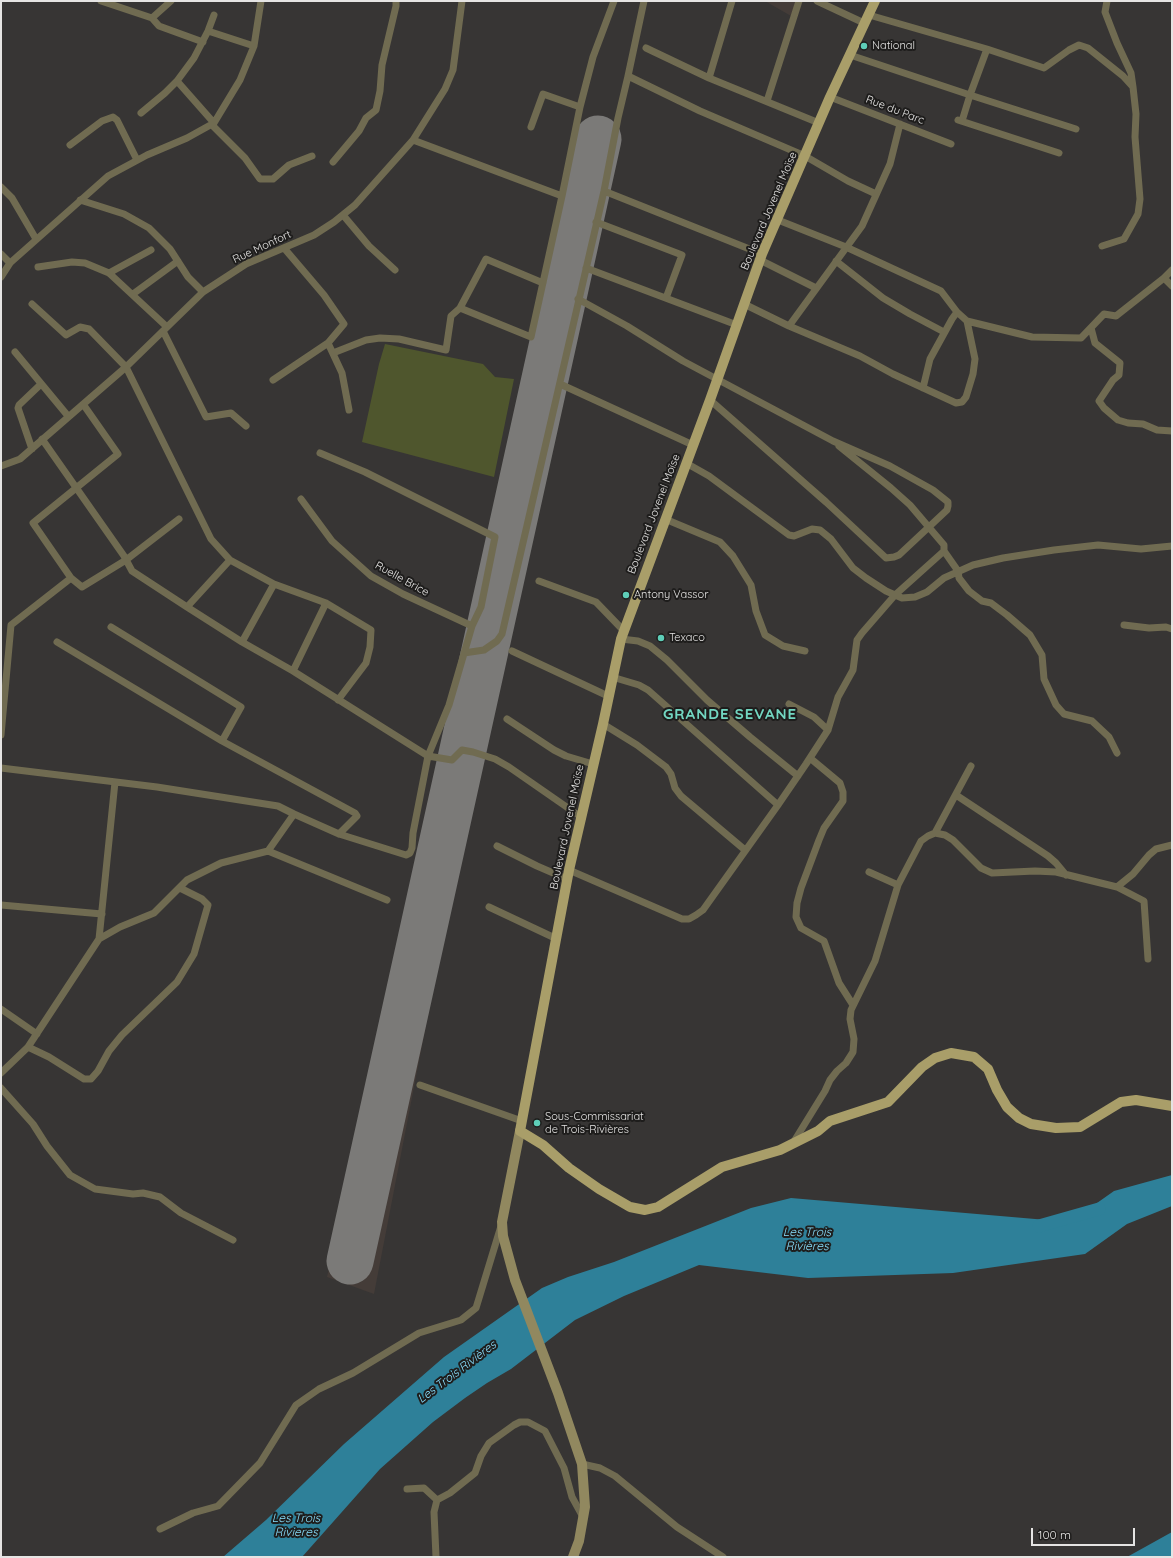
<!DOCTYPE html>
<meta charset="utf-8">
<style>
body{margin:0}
#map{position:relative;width:1173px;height:1558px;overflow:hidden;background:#373534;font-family:Quicksand,sans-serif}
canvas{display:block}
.frame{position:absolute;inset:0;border:2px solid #e5e4e3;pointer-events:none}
.scale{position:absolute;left:1031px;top:1528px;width:104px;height:18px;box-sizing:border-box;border:2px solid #e5e4e3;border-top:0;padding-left:5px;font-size:12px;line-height:14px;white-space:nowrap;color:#e5e4e3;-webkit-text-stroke:3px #1e1d1c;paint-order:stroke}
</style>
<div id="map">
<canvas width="1173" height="1558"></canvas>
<div class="frame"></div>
<div class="scale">100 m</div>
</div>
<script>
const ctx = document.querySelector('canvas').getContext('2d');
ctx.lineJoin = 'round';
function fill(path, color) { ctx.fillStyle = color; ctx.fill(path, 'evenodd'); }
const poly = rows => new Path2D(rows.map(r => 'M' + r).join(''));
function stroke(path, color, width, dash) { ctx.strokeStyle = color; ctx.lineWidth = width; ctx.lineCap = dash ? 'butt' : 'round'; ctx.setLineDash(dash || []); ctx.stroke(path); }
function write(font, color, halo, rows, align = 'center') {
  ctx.font = font + ' Quicksand,sans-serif'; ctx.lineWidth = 4; ctx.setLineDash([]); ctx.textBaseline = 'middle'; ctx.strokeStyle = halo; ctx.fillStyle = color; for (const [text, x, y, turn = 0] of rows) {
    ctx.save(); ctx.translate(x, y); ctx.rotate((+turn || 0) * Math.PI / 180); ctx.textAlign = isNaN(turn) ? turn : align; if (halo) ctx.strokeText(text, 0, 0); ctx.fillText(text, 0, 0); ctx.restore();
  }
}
fill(poly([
 [765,1,796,1,791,16],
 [582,129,618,142,491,707,425,1030,374,1294,327,1277,454,729,525,386]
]), '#443c38');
fill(poly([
 [385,344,483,364,495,377,514,379,494,477,362,442,379,364]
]), '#4f562d');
fill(poly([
 [1172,1175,1172,1206,1127,1224,1085,1254,953,1273,808,1278,699,1265,624,1296,575,1320,511,1369,487,1383,465,1398,433,1422,380,1469,302,1557,223,1557,266,1520,344,1444,444,1357,542,1288,568,1277,614,1262,751,1208,791,1198,1070,1222,1114,1191],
 [1172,1532,1172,1557,1127,1557]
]), '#2e8099');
stroke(poly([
 [1039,1226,1099,1209]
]), '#2e8099', 13);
stroke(poly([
 [350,1261,598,139]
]), '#7b7a78', 47);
stroke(poly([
 [101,1,152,18,159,26,203,42],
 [817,1,864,23],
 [1107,1,1105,12,1117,43,1131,73,1133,87],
 [869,15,987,49,1044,68,1069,50,1079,45,1088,48,1123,76,1133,87,1136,114,1135,137,1140,199,1138,214,1124,239,1102,246],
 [152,18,171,1],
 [208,31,254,46],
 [646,48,709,78,819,123],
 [850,55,970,95,1076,129],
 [628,76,700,111,805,156,848,181,876,194],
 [709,78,732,1],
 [830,97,951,144],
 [767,101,799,1],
 [141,113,165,93,177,81],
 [958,120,1059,153],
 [962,121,970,95,987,49],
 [214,123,177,81,194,58,208,31,214,15],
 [212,125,245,158,260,179,273,179,289,165,312,156],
 [531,127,543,94,580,107],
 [413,140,562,196,580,107,593,57,614,1],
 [70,145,102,121,113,117,117,120,137,160],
 [333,162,359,131,366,118,376,110,380,91,382,65,396,6,396,1],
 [1,187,12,198,36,239],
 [604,191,762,254],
 [80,200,124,214,149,228,170,249,188,277,203,292],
 [343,215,369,246,395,270],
 [596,222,682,255,666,298],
 [1,254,10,263],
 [760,260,816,288],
 [836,261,883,298,910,314,944,332],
 [38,267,72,262,85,263,109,273,167,327],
 [586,268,737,325],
 [1172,270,1164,278,1172,286],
 [109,273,151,250],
 [1,277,10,263,108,176,147,155,187,138,214,123,240,80,254,46,261,1],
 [133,294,178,261],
 [578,299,627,326,683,361,833,441,890,466,933,490,948,502,948,506,947,510,899,555,894,557,886,558,826,502,710,400],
 [32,304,66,335,80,327,89,329,126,367,211,539,230,560,274,584,326,603,371,630,370,647,366,663,338,700],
 [744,304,789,326,860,356,893,374,956,403,962,402,966,397,973,374,975,359,967,321,957,312,941,291,846,247,778,220],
 [460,308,531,337,562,196],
 [967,321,1032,337,1081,338,1104,314,1116,316,1164,278],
 [789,326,862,226,890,164,900,124],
 [1091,328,1095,343,1120,363,1119,375,1113,380,1099,401,1104,408,1118,420,1128,423,1143,424,1157,430,1172,431],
 [163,331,206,417,231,413,246,426],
 [328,343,342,373,349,410],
 [15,352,68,416],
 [333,353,366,340,380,338,399,339,446,350,451,316,460,308,486,259,543,283],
 [273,380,328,343,344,324,324,295,284,248],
 [560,384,693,445],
 [923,388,930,359,952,319,957,312],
 [83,404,118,454,33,523,71,578,82,587,126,560,179,519],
 [42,439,124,556,132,571,187,607],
 [32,449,18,408,19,405,41,384],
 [686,463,709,476,732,493,789,535,794,536,812,529,820,530,831,539,853,568,866,578,886,591,902,598,915,597,927,592,944,578,973,565,1003,558,1054,550,1098,545,1141,549,1172,546],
 [1,466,20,459,126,367,203,292,246,264,314,235,334,222,355,205,413,140,445,89,453,70,462,1],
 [301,499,332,541,371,576,403,594,472,626],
 [665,519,720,542,733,556,751,585,756,611,765,635,783,646,805,651],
 [944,551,958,571,959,578,969,591,982,601,991,603,1007,615,1030,635,1042,655,1044,679,1056,705,1064,714,1092,721,1109,737,1117,753],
 [230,560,187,607,242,642,293,671,428,756,449,705,472,626,481,607,495,537,365,472,320,453],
 [539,581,596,602,623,630],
 [1124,625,1149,628,1166,627,1172,629],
 [111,627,241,707,222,741],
 [621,639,638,641,650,646,667,660,707,700,750,737,798,776],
 [57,642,222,741,355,813,357,816,339,834],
 [242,642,274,584],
 [512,651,608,696],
 [464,653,484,650,497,641,502,634,604,191,618,118,628,76,644,1],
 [293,671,326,603],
 [612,677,639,685,648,690,778,805],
 [789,704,814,717,828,730],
 [507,719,554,750,566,756,593,764],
 [603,724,637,745,666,767,671,774,675,788,681,796,745,850],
 [1,735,11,625,71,578],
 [810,758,840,783,843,792,843,801,824,828,819,840,801,888,797,903,796,917,801,928,824,941,839,983,853,1005],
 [1,768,157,787,278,806,294,814,339,834,406,855,410,853,412,848,413,833,428,756,452,760,462,750,473,752,495,759,509,767,581,817],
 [956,795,1048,856,1056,863,1066,875],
 [935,833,971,766],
 [497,846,537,866,567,879],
 [268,851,294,814],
 [569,870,682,919,689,919,696,915,703,910,778,805,806,764,828,730,838,697,853,670,857,640,862,633,895,595,944,551,944,545,910,505,891,488,839,446],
 [869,872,898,885],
 [1117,887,1144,901,1148,959],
 [1,905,102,914],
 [489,907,557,939],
 [99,939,115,782],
 [1,1009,37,1034],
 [28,1047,49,1057,84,1079,91,1079,98,1071,109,1051,122,1035,177,982,194,954,208,905,202,899,180,888],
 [1,1073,28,1047,99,939,120,927,154,913,187,880,221,863,268,851,387,900],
 [420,1085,522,1121],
 [1,1088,33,1124,47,1146,70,1175,95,1189,133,1194,143,1193,160,1197,181,1213,233,1240],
 [793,1143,825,1091,830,1080,837,1071,846,1063,853,1052,854,1039,850,1019,851,1010,875,961,898,885,921,841,928,836,935,833,945,835,953,840,981,868,992,873,1035,871,1056,872,1117,887,1133,874,1149,855,1156,849,1172,845],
 [582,1464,600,1468,615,1476,677,1527,723,1557],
 [407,1489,424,1488,437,1500,434,1512,436,1557],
 [437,1500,450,1493,475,1473,481,1456,489,1443,514,1425,520,1422,528,1422,545,1431,564,1468,572,1497,583,1517],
 [160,1529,193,1513,218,1506,260,1463,296,1405,319,1389,353,1373,419,1333,461,1320,476,1308,501,1226]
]), '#706b51', 7);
stroke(poly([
 [520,1131,502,1222,503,1236,515,1280,558,1393,582,1464,585,1507,579,1541,573,1557]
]), '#91885f', 10);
stroke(poly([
 [875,1,830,97,762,254,710,400,621,639,603,724,569,870,520,1131,543,1145,569,1168,599,1189,630,1207,645,1210,658,1207,722,1167,780,1150,818,1131,830,1121,888,1102,922,1067,935,1058,951,1053,974,1057,988,1069,997,1090,1007,1107,1019,1118,1031,1124,1056,1128,1080,1127,1121,1102,1136,1100,1172,1106]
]), '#a99e69', 10);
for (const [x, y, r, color] of [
 [864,46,4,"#5eceb8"],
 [626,595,4,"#5eceb8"],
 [661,638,4,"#5eceb8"],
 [537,1123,4,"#5eceb8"]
]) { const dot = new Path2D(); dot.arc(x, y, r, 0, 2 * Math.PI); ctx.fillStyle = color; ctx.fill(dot); stroke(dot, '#1e1d1c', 1.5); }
write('11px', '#e5e4e3', '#1e1d1c', [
 ["National",872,46],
 ["Antony Vassor",634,595],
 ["Texaco",669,638],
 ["Sous-Commissariat",545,1117],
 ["de Trois-Rivières",545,1130]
], 'left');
write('11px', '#e5e4e3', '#1e1d1c', [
 ["Rue du Parc",895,110,21],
 ["Boulevard Jovenel Moïse",769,211,-67],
 ["Rue Monfort",262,247,-25],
 ["Boulevard Jovenel Moïse",654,514,-69],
 ["Ruelle Brice",402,579,29],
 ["Boulevard Jovenel Moïse",567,827,-78]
]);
write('italic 12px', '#88defc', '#1e1d1c', [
 ["Les Trois",807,1232],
 ["Rivières",807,1246],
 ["Les Trois Rivières",457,1372,-37],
 ["Les Trois",296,1518],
 ["Rivieres",296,1532]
]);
ctx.letterSpacing = '1px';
write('bold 15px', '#72d6c1', '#1e1d1c', [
 ["GRANDE SEVANE",730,714]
]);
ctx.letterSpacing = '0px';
</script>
